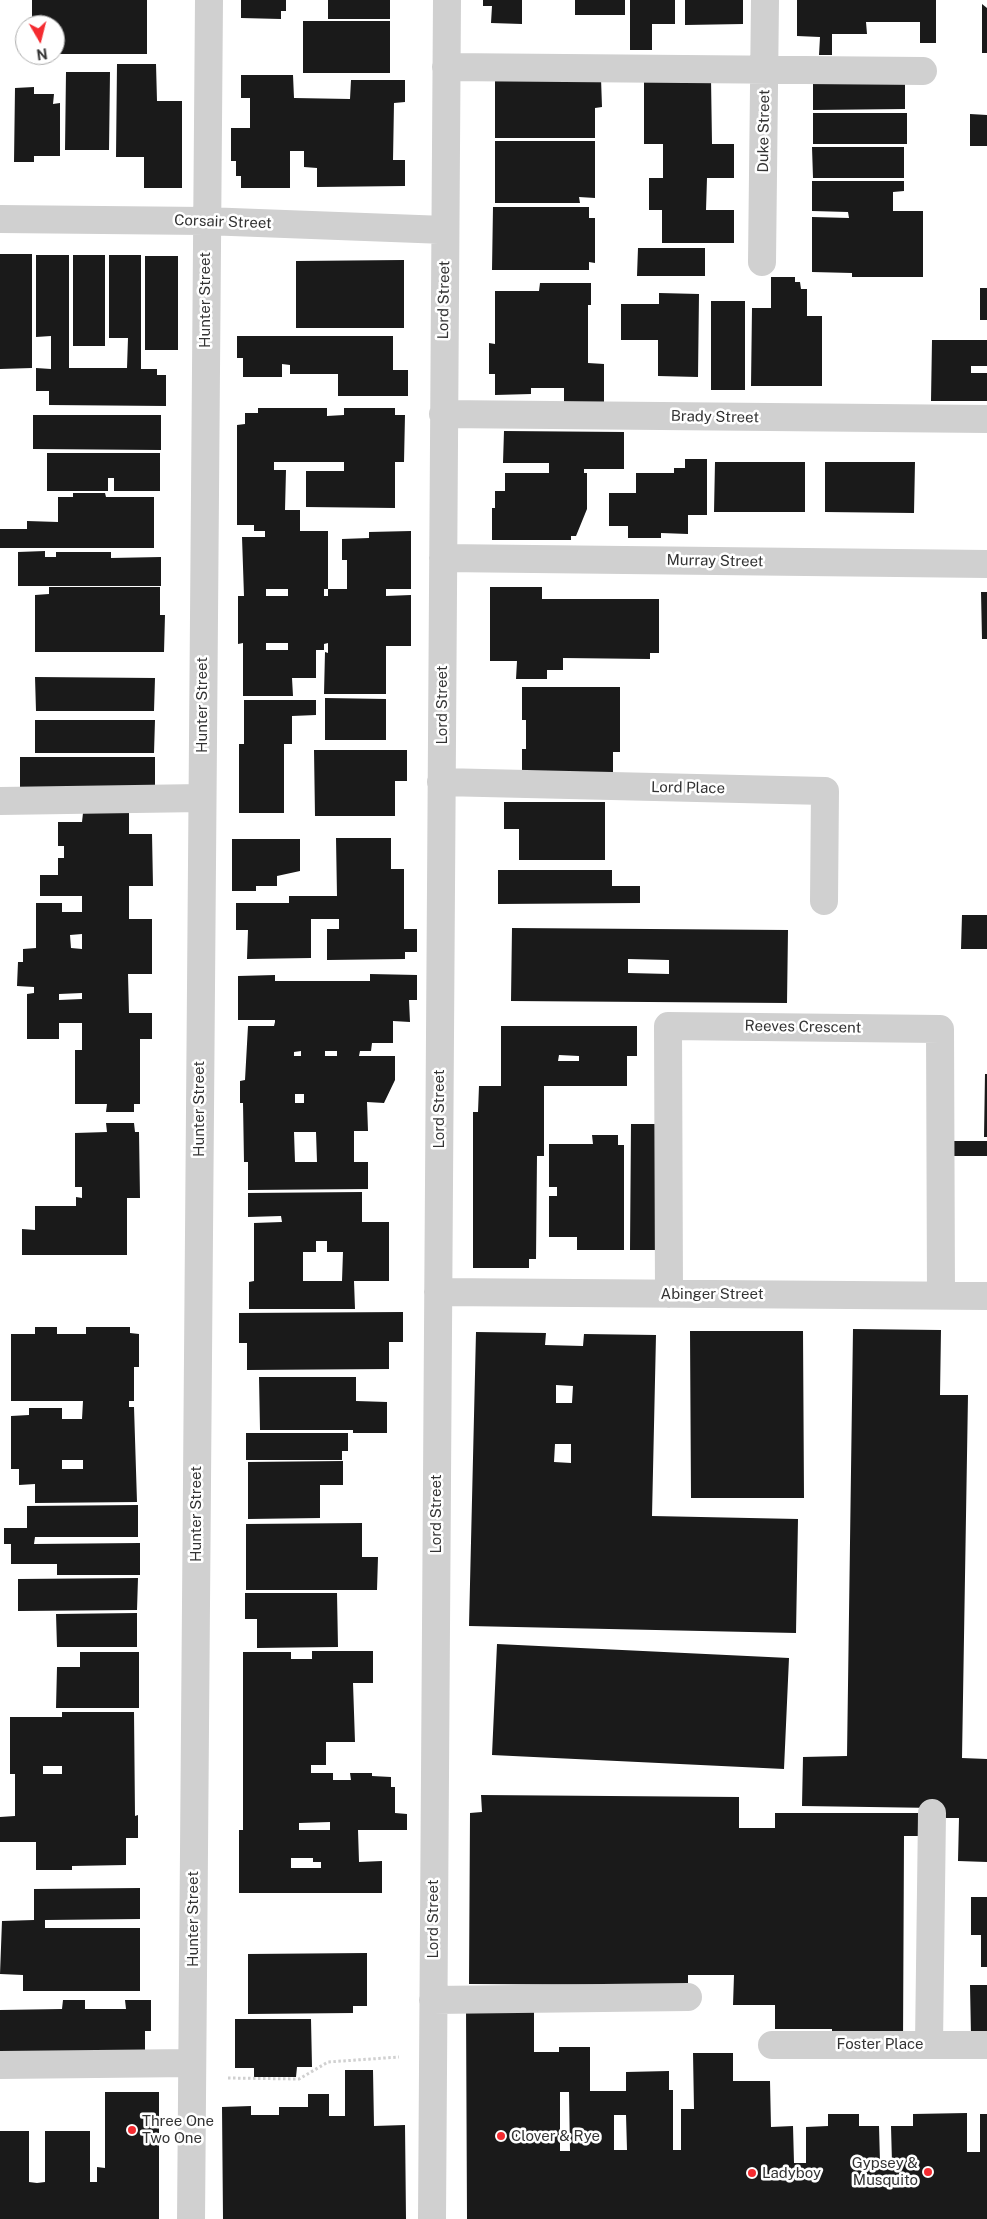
<!DOCTYPE html>
<style>
body{margin:0}
#map{position:relative;width:987px;height:2219px;overflow:hidden;background:#fff;font-family:"Public Sans",sans-serif}
canvas{display:block}
.north{position:absolute;left:15px;top:15px;width:50px;height:50px;box-sizing:border-box;background:#fff;border:1px solid #adadad;border-radius:50%;rotate:172deg;font-size:14px;font-weight:700;line-height:20px;text-align:center;color:#333}
.north::after{content:'';display:block;margin:auto;width:18px;height:22px;background:#f42b30;clip-path:polygon(50% 0,100% 100%,50% 72%,0 100%)}
</style>
<div id="map">
<canvas width="987" height="2219"></canvas>
<div class="north">N</div>
</div>
<script>
const ctx = document.querySelector('canvas').getContext('2d');
ctx.lineJoin = 'round';
function fill(path, color) { ctx.fillStyle = color; ctx.fill(path, 'evenodd'); }
const poly = rows => new Path2D(rows.map(r => 'M' + r).join(''));
function stroke(path, color, width, dash) { ctx.strokeStyle = color; ctx.lineWidth = width; ctx.lineCap = dash ? 'butt' : 'round'; ctx.setLineDash(dash || []); ctx.stroke(path); }
function write(font, color, halo, rows, align = 'center') {
  ctx.font = font + ' "Public Sans",sans-serif'; ctx.lineWidth = 5; ctx.setLineDash([]); ctx.textBaseline = 'middle'; ctx.strokeStyle = halo; ctx.fillStyle = color; for (const [text, x, y, turn = 0] of rows) {
    ctx.save(); ctx.translate(x, y); ctx.rotate((+turn || 0) * Math.PI / 180); ctx.textAlign = isNaN(turn) ? turn : align; if (halo) ctx.strokeText(text, 0, 0); ctx.fillText(text, 0, 0); ctx.restore();
  }
}
fill(poly([
 [32,0,147,0,147,54,55,54,55,25,32,25],
 [241,0,286,0,286,11,281,11,281,19,241,18],
 [328,0,390,0,390,19,328,19],
 [483,0,522,0,522,24,491,23,492,6,483,6],
 [575,0,625,0,625,15,575,15],
 [630,0,675,0,675,24,652,24,652,50,630,50],
 [685,0,743,0,743,24,685,25],
 [797,0,936,0,936,43,920,43,920,22,866,22,867,34,832,34,832,55,819,55,820,37,797,36],
 [982,4,987,8,987,53,982,53],
 [303,21,390,21,390,73,303,73],
 [117,64,156,64,157,101,182,101,182,188,144,188,144,157,116,157],
 [66,72,110,72,109,150,65,150],
 [241,75,293,75,294,98,350,99,351,80,405,80,405,102,394,103,393,160,405,160,405,186,317,187,317,168,304,167,304,151,290,151,290,188,241,188,241,176,236,176,236,161,231,161,231,128,250,128,250,98,241,98],
 [495,78,601,78,602,107,595,108,595,138,495,138],
 [644,78,711,78,712,144,734,144,734,178,707,178,706,210,734,210,734,243,662,243,662,210,649,210,649,178,663,178,663,144,644,144],
 [813,80,905,80,905,109,813,110],
 [34,87,34,94,54,94,53,104,60,103,60,156,34,156,34,162,14,162,15,88],
 [813,113,907,113,907,144,813,144],
 [970,114,987,115,987,146,970,146],
 [495,141,595,141,595,198,579,197,580,203,495,203],
 [812,147,904,147,904,178,813,178],
 [812,181,904,181,904,191,893,192,893,211,923,211,923,277,852,277,852,273,812,272,812,217,849,218,848,212,812,211],
 [493,207,589,207,589,218,595,218,595,263,589,262,589,270,492,270],
 [638,248,705,248,705,276,637,276],
 [0,254,32,254,32,368,0,369],
 [36,255,69,255,69,368,127,368,128,338,109,338,109,255,141,255,141,369,157,369,157,375,166,375,166,406,49,405,49,391,36,391,36,368,51,369,51,336,36,337],
 [73,255,105,255,105,346,73,346],
 [145,256,178,256,178,350,145,350],
 [404,260,404,328,296,328,296,261],
 [771,277,795,277,795,282,800,282,801,289,807,289,807,316,822,316,822,386,751,386,752,308,771,308],
 [540,283,591,283,591,305,588,305,588,363,604,364,604,403,564,403,564,388,531,388,531,394,495,395,495,374,489,374,489,343,495,344,495,291,539,291],
 [980,288,987,288,987,320,980,320],
 [659,293,699,294,698,377,658,376,658,340,621,340,621,304,659,304],
 [711,301,745,301,745,390,711,390],
 [237,336,393,336,393,370,408,370,408,396,338,396,338,374,290,374,290,365,282,364,282,377,243,377,243,358,237,358],
 [932,340,987,340,987,366,971,366,971,373,987,373,987,401,931,401],
 [258,408,327,408,327,416,344,415,344,408,395,408,395,415,405,415,404,462,395,462,395,508,306,507,306,471,344,471,344,462,274,462,274,470,286,470,285,510,300,510,300,531,328,531,328,589,347,589,347,560,342,560,342,539,369,538,369,532,411,531,411,589,386,589,386,596,411,595,411,646,386,646,386,694,324,694,325,652,328,653,328,643,324,644,324,650,316,650,316,678,292,678,293,696,243,696,243,643,238,644,238,596,244,596,242,537,265,537,265,531,254,531,254,525,237,525,237,425,245,424,245,413,258,413],
 [266,589,288,589,288,596,266,596],
 [324,589,328,589,328,596,324,596],
 [266,643,288,643,288,650,266,650],
 [33,415,161,415,161,450,33,449],
 [504,431,624,432,624,469,584,469,584,473,587,473,587,509,576,536,571,536,571,540,492,540,492,508,495,508,495,491,505,491,505,473,549,473,549,463,503,463],
 [47,453,160,453,160,491,114,491,114,478,108,478,108,491,47,491],
 [685,459,707,459,707,515,688,515,688,534,661,533,661,538,628,538,628,526,609,526,609,493,636,493,636,473,674,473,674,468,685,468],
 [715,462,805,462,805,512,714,512],
 [825,462,915,462,914,513,825,512],
 [73,493,105,493,106,497,154,497,154,548,0,548,0,529,27,529,27,521,58,522,58,497,73,497],
 [45,551,45,557,56,557,56,552,111,552,111,558,161,557,161,586,18,586,18,552],
 [49,587,160,587,160,615,165,615,164,652,35,652,35,595,49,594],
 [490,587,542,587,542,599,659,599,659,653,650,653,650,659,563,658,563,670,547,670,547,679,516,679,517,661,490,661],
 [981,592,987,592,987,639,982,639],
 [35,677,155,678,154,711,36,711],
 [522,687,620,687,620,752,613,752,613,783,522,783,522,749,526,749,526,720,522,720],
 [325,698,386,699,386,740,325,740],
 [244,700,316,700,316,715,292,716,292,744,284,744,284,813,239,813,239,744,244,744],
 [35,720,155,720,154,753,35,753],
 [314,750,407,750,407,781,395,781,395,816,315,816],
 [20,757,155,757,155,796,20,796],
 [504,802,605,802,605,860,519,860,519,829,504,829],
 [83,813,129,813,129,834,152,834,153,886,129,886,129,919,152,919,152,974,128,974,129,1013,152,1013,152,1039,140,1039,140,1104,134,1104,134,1112,106,1112,107,1104,75,1104,75,1050,82,1050,82,1023,59,1023,59,1039,27,1039,27,994,34,993,34,987,17,986,18,962,23,962,23,949,36,948,36,903,62,903,62,912,82,912,82,896,40,896,40,875,58,875,58,858,64,858,64,846,58,846,58,822,82,822],
 [82,934,82,949,71,948,70,935],
 [82,993,82,999,59,1000,59,994],
 [336,838,391,838,391,869,404,869,404,929,417,929,417,952,405,952,405,959,327,960,327,929,339,929,339,919,311,919,311,958,247,959,248,930,236,930,236,903,289,903,289,896,337,896],
 [232,839,300,839,300,871,277,876,277,886,256,886,256,891,232,891],
 [498,870,612,870,612,886,640,886,640,903,498,904],
 [962,915,987,915,987,949,961,949],
 [512,928,788,930,787,1003,511,1001],
 [628,959,669,960,669,974,628,973],
 [370,974,417,975,417,1000,409,1000,410,1022,393,1021,393,1043,372,1043,371,1051,360,1051,359,1056,395,1056,395,1080,384,1103,367,1102,368,1131,354,1131,354,1162,368,1162,368,1189,248,1190,248,1162,244,1162,243,1103,240,1103,240,1081,245,1080,248,1026,274,1026,275,1022,275,1020,238,1020,238,976,275,975,275,981,370,981],
 [301,1051,301,1056,294,1056,294,1052],
 [325,1051,337,1051,337,1056,325,1056],
 [295,1094,304,1094,304,1103,295,1103],
 [294,1132,316,1132,317,1162,295,1162],
 [501,1026,637,1026,637,1056,627,1056,627,1086,544,1086,544,1156,537,1156,536,1259,529,1259,529,1268,473,1268,473,1112,478,1112,479,1086,501,1086],
 [559,1055,579,1056,579,1061,558,1061],
 [985,1074,987,1074,987,1137,984,1137],
 [106,1123,134,1123,135,1132,139,1132,140,1198,127,1198,127,1255,22,1255,22,1229,35,1230,35,1206,76,1206,76,1197,82,1198,82,1187,75,1187,75,1133,107,1132],
 [631,1124,663,1124,663,1250,630,1250],
 [592,1135,618,1135,618,1145,624,1145,624,1250,577,1250,577,1237,549,1237,549,1196,557,1196,557,1187,549,1187,549,1144,593,1144],
 [953,1141,987,1141,987,1156,953,1156],
 [362,1192,362,1222,389,1222,389,1281,354,1281,355,1309,249,1309,249,1282,254,1281,254,1223,282,1222,281,1216,248,1217,248,1193],
 [316,1241,327,1241,327,1252,343,1252,342,1281,303,1281,303,1252,316,1252],
 [403,1312,403,1342,389,1342,389,1369,247,1370,247,1343,239,1343,239,1313],
 [35,1327,57,1327,57,1334,86,1334,86,1327,130,1327,130,1333,139,1334,139,1367,134,1367,134,1401,129,1401,129,1407,134,1407,137,1502,35,1503,35,1484,19,1485,19,1469,11,1469,11,1416,29,1415,29,1408,62,1408,62,1419,82,1419,83,1401,11,1401,11,1334,35,1334],
 [62,1460,83,1460,83,1469,62,1469],
 [853,1329,941,1330,940,1395,968,1395,962,1758,987,1759,987,1862,958,1861,959,1818,946,1818,937,1808,802,1806,803,1757,847,1756],
 [690,1331,803,1331,804,1498,691,1498],
 [476,1332,546,1333,545,1345,583,1346,584,1334,656,1335,652,1516,798,1519,796,1633,469,1626],
 [556,1385,573,1386,572,1403,556,1403],
 [555,1444,571,1444,571,1463,554,1462],
 [259,1377,356,1377,356,1401,387,1402,387,1433,353,1433,353,1430,260,1430],
 [246,1433,348,1433,348,1451,342,1451,342,1460,246,1460],
 [343,1461,343,1485,320,1485,320,1518,248,1519,248,1462],
 [138,1505,138,1537,35,1537,34,1544,140,1543,140,1575,57,1575,57,1564,11,1564,11,1544,4,1544,4,1528,27,1528,27,1506],
 [362,1523,362,1557,378,1557,377,1590,246,1590,246,1524],
 [138,1578,137,1610,18,1611,18,1579],
 [245,1593,337,1593,338,1647,257,1648,257,1619,245,1619],
 [137,1613,137,1647,57,1647,56,1614],
 [497,1644,789,1658,784,1769,492,1755],
 [312,1651,373,1651,373,1683,353,1683,355,1742,326,1742,326,1765,311,1765,311,1773,333,1773,333,1780,351,1780,350,1773,372,1773,372,1776,391,1777,391,1787,395,1787,395,1813,407,1814,407,1830,358,1830,359,1862,382,1861,382,1893,239,1893,239,1830,243,1830,243,1652,291,1652,291,1659,312,1659],
 [330,1822,330,1830,299,1830,299,1823],
 [291,1858,313,1858,313,1862,321,1862,321,1868,291,1868],
 [80,1652,139,1652,139,1708,56,1708,57,1667,80,1667],
 [62,1712,134,1712,135,1816,138,1815,138,1838,126,1838,126,1865,72,1866,72,1870,36,1870,36,1842,0,1842,0,1817,15,1816,15,1774,10,1774,10,1717,62,1717],
 [43,1766,62,1766,62,1774,43,1774],
 [481,1795,739,1797,739,1828,775,1828,775,1813,918,1813,918,1836,904,1836,903,2043,832,2042,832,2029,775,2029,775,2005,733,2005,734,1975,688,1975,688,1985,469,1984,470,1813,482,1812],
 [140,1888,140,1919,45,1920,45,1928,140,1928,140,1991,23,1991,23,1975,0,1974,2,1921,34,1920,34,1889],
 [971,1897,987,1897,987,1967,981,1967,981,1935,971,1935],
 [367,1953,367,2006,353,2006,353,2013,248,2014,248,1954],
 [970,1985,987,1985,987,2035,971,2035],
 [63,2000,85,2000,85,2009,126,2009,125,2000,151,2000,151,2031,145,2031,145,2062,0,2054,0,2010,62,2009],
 [466,2004,534,2004,534,2052,559,2052,559,2047,590,2047,590,2091,626,2091,626,2072,669,2071,669,2090,673,2090,673,2150,681,2150,681,2109,694,2109,693,2053,733,2053,733,2081,770,2081,771,2127,793,2126,794,2163,806,2163,806,2127,828,2126,828,2114,859,2114,859,2126,879,2126,880,2162,892,2163,891,2126,913,2126,913,2114,967,2113,967,2152,980,2152,980,2114,987,2114,987,2219,467,2219],
 [560,2092,569,2092,570,2151,560,2151],
 [614,2115,626,2115,627,2150,614,2150],
 [235,2019,311,2019,312,2067,297,2067,296,2077,254,2077,254,2068,235,2068],
 [345,2070,373,2070,374,2126,405,2125,406,2219,223,2219,222,2107,251,2106,251,2115,279,2115,279,2107,308,2107,308,2094,329,2094,329,2116,345,2116],
 [105,2092,159,2092,159,2219,0,2219,0,2131,29,2131,29,2182,37,2183,45,2182,45,2131,90,2131,90,2182,97,2182,97,2167,105,2168]
]), '#1a1a1a');
stroke(poly([
 [228,2078,299,2079,328,2062,399,2057]
]), '#d0d0d0', 3, [2.5, 2.5]);
stroke(poly([
 [446,67,923,71],
 [0,219,205,221,445,230],
 [762,262,765,0],
 [443,414,987,419],
 [443,558,987,564],
 [441,782,825,791,824,901],
 [0,801,202,798],
 [438,1292,987,1296],
 [669,1294,668,1026,940,1029,941,1295],
 [433,2000,688,1997],
 [929,2044,932,1813],
 [772,2045,987,2045],
 [0,2065,192,2063],
 [191,2219,209,0],
 [432,2219,447,0]
]), '#d0d0d0', 28);
for (const [x, y, r, color] of [
 [132,2130,5,"#f42b30"],
 [501,2136,5,"#f42b30"],
 [928,2172,5,"#f42b30"],
 [752,2173,5,"#f42b30"]
]) { const dot = new Path2D(); dot.arc(x, y, r, 0, 2 * Math.PI); ctx.fillStyle = color; ctx.fill(dot); stroke(dot, '#fff', 2); }
write('15px', '#333', '#fff', [
 ["Duke Street",764,131,-89],
 ["Corsair Street",223,222,2],
 ["Hunter Street",205,300,-90],
 ["Lord Street",444,300,-89],
 ["Brady Street",715,417,1],
 ["Murray Street",715,561,1],
 ["Hunter Street",202,705,-90],
 ["Lord Street",442,705,-90],
 ["Lord Place",688,788,1],
 ["Reeves Crescent",803,1027,1],
 ["Hunter Street",199,1109,-90],
 ["Lord Street",439,1109,-90],
 ["Abinger Street",712,1294],
 ["Hunter Street",196,1514,-90],
 ["Lord Street",436,1514,-90],
 ["Hunter Street",193,1919,-90],
 ["Lord Street",433,1919,-90],
 ["Foster Place",880,2044]
]);
write('15px', '#333', '#fff', [
 ["Three One",142,2121],
 ["Two One",142,2138],
 ["Clover & Rye",511,2136],
 ["Gypsey &",918,2163,"right"],
 ["Musquito",918,2180,"right"],
 ["Ladyboy",762,2173]
], 'left');
</script>
